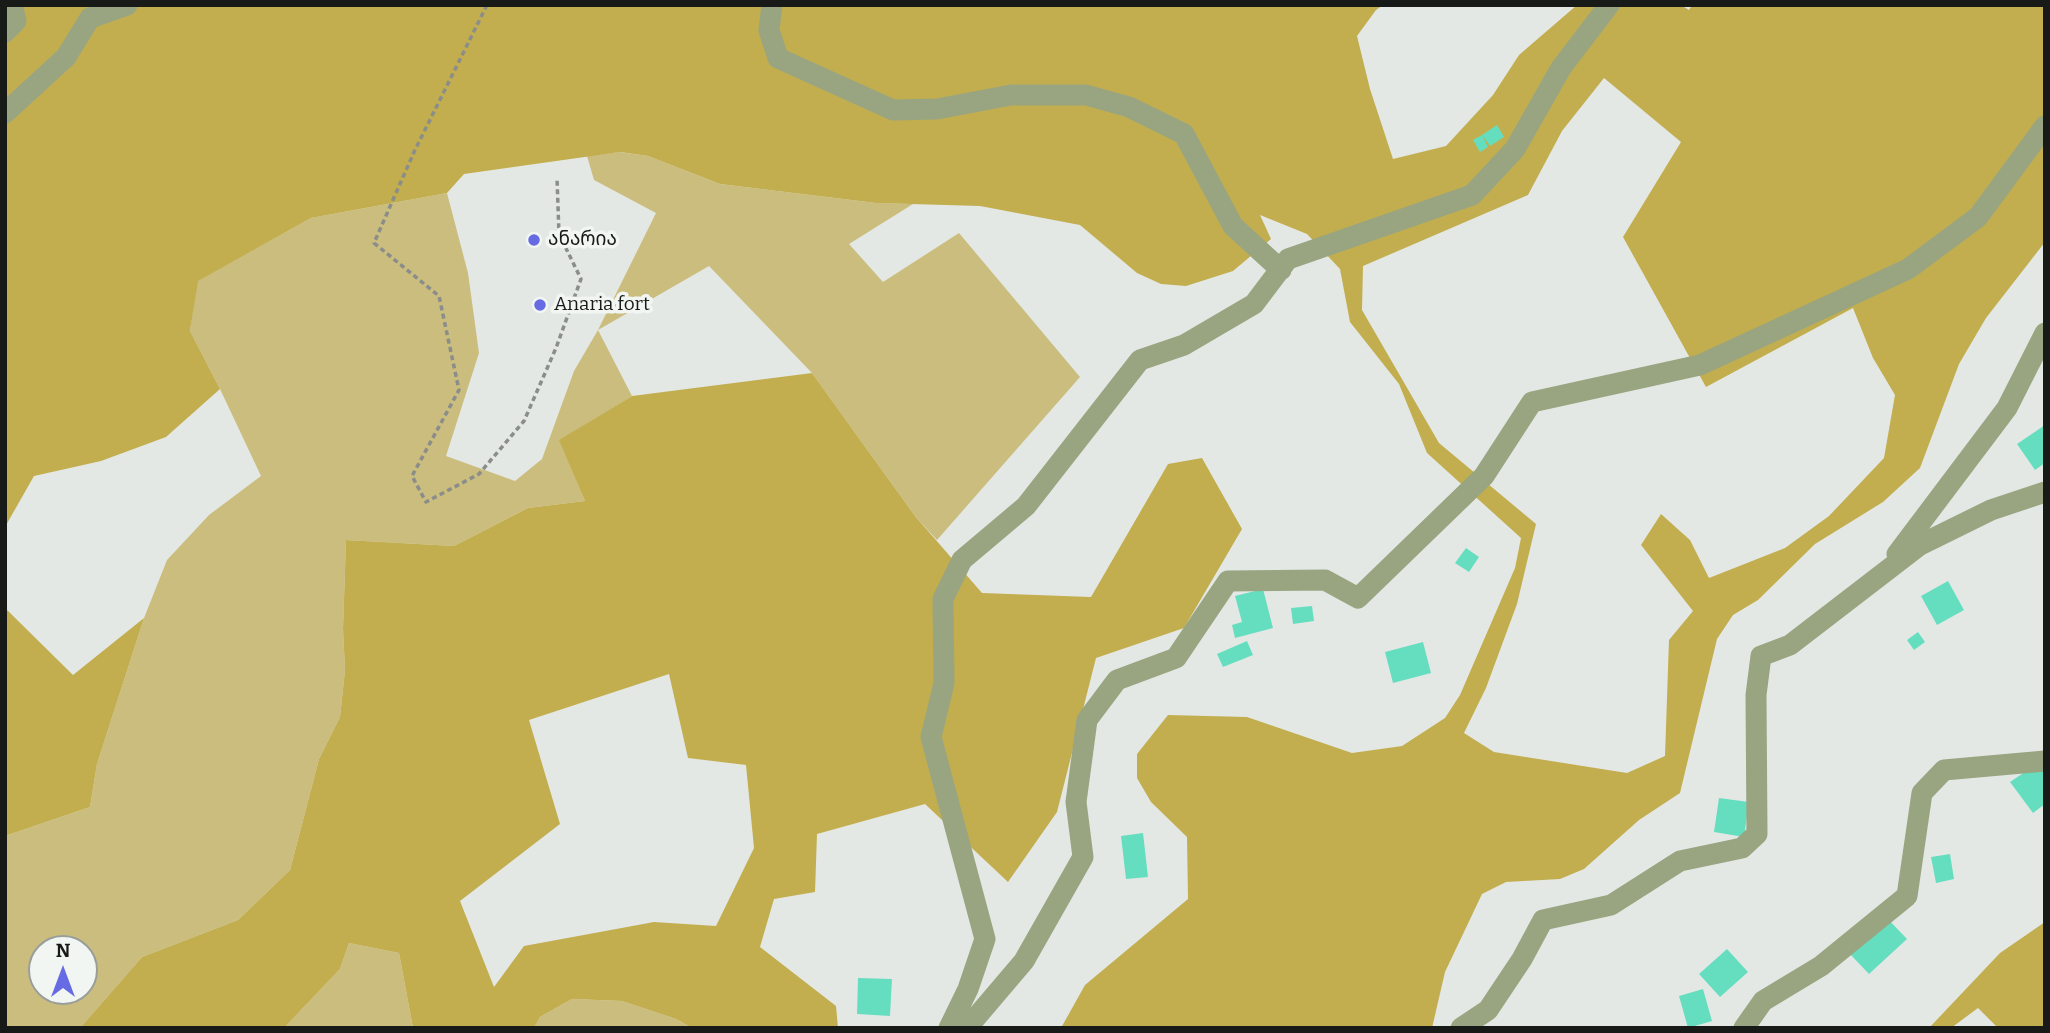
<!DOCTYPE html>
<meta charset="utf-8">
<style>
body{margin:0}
#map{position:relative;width:2050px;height:1033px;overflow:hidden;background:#e4e8e4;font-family:Bitter,serif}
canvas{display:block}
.frame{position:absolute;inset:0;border:7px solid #181a18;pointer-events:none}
.north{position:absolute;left:28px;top:935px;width:70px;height:70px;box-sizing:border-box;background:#f1f6f2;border:2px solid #9a9e9b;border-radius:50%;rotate:0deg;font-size:19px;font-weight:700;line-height:28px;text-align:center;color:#181a18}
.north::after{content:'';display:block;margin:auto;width:24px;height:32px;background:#666be4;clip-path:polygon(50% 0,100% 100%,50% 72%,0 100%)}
</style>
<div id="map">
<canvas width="2050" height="1033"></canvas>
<div class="frame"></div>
<div class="north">N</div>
</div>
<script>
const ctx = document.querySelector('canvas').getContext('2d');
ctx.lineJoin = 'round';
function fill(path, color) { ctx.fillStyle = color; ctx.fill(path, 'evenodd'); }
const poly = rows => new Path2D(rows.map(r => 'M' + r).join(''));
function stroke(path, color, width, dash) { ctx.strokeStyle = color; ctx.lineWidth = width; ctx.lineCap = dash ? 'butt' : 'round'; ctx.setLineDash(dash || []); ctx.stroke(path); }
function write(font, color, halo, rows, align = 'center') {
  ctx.font = font + ' Bitter,"Noto Sans Georgian",serif'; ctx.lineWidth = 7; ctx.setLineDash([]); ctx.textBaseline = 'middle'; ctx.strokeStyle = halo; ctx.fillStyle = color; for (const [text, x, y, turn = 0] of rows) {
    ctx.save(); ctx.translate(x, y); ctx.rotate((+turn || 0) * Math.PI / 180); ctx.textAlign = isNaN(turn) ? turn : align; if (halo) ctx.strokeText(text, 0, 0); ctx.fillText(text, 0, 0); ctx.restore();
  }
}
fill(poly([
 [619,152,648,156,720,184,876,203,913,204,849,244,883,282,959,233,1080,377,937,540,915,516,812,373,709,266,598,330,632,396,560,440,585,501,528,508,454,546,346,540,343,629,345,670,340,717,319,759,290,870,238,920,142,957,80,1028,5,1028,5,836,90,807,97,764,144,618,167,560,209,515,261,476,220,389,190,331,197,281,311,218,447,193,468,273,479,353,446,456,515,481,542,459,574,371,598,330,656,213,594,180,587,156],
 [42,949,84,949,84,991,42,991],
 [349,943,399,953,413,1028,284,1028,340,969],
 [572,999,622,1001,676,1019,692,1028,534,1028,540,1017]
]), '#cbbd7e');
fill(poly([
 [5,5,1383,5,1376,10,1357,36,1370,89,1393,159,1446,146,1493,95,1519,55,1577,5,1681,5,1689,10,1692,5,2045,5,2045,242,1986,318,1959,364,1920,468,1883,502,1815,544,1758,600,1733,615,1717,639,1680,793,1639,820,1584,869,1560,879,1506,882,1482,894,1445,972,1432,1028,1061,1028,1085,985,1188,899,1187,837,1151,802,1137,778,1137,754,1168,715,1247,717,1352,753,1402,746,1445,718,1460,695,1515,568,1521,538,1427,453,1399,384,1350,322,1340,269,1307,234,1260,215,1271,239,1233,271,1186,286,1161,284,1137,273,1080,225,980,206,876,203,720,184,648,156,620,152,464,174,447,193,311,218,198,281,190,331,220,389,166,437,101,461,34,476,5,527],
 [1604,78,1681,142,1623,237,1706,387,1853,308,1873,358,1895,395,1884,458,1829,516,1785,548,1709,578,1690,540,1661,514,1641,545,1693,611,1669,640,1665,756,1627,773,1494,752,1464,733,1486,688,1517,604,1536,524,1439,443,1362,310,1363,266,1528,195,1562,131],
 [812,373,915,516,982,593,1091,597,1168,464,1202,458,1242,529,1184,628,1096,658,1057,812,1008,882,925,804,817,834,815,892,774,899,760,947,836,1006,838,1028,692,1028,676,1019,622,1001,572,999,540,1017,534,1028,413,1028,399,953,349,943,340,969,284,1028,80,1028,142,957,238,920,290,870,319,759,340,717,345,670,343,629,346,540,454,546,528,508,585,501,559,440,632,396],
 [669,674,688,758,746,765,754,848,716,926,654,922,524,946,494,987,460,901,560,824,529,720],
 [5,608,73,675,144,618,97,764,90,807,5,836],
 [2045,922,2045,1028,1998,1028,1978,1008,1951,1028,1929,1028,2000,953]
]), '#c2ae4f');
fill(poly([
 [1497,125,1504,137,1490,146,1482,135],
 [1482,135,1488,147,1480,152,1473,140],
 [2045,425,2045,463,2035,470,2017,444],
 [1466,548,1479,557,1469,572,1455,563],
 [1948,581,1964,610,1937,625,1921,596],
 [1263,589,1273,628,1235,638,1232,625,1242,622,1235,596],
 [1312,606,1314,621,1293,624,1291,608],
 [1918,632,1925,642,1914,650,1907,640],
 [1247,641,1253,655,1223,667,1217,654],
 [1423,642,1431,673,1393,683,1385,652],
 [2038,763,2045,773,2045,804,2033,813,2010,782],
 [1719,798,1749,802,1744,837,1714,832],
 [1143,833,1148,877,1126,879,1121,836],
 [1950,854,1954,879,1936,883,1931,857],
 [1887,918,1907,939,1869,974,1849,953],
 [1727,949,1748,972,1720,997,1699,974],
 [858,978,892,979,890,1016,857,1014],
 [1703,989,1712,1021,1688,1028,1679,996]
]), '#65dec0');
stroke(poly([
 [487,5,414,152,374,243,439,296,459,390,412,476,426,502,479,474,524,421,556,348,581,279,559,234,557,178]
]), '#8a8d8a', 3.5, [5, 3.5]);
stroke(poly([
 [772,5,769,30,778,58,893,110,937,109,1011,95,1086,95,1129,107,1184,134,1233,226,1281,270],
 [5,32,16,21,13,8,8,5],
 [5,113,66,57,90,18,127,5],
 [1897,554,2007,408,2045,333],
 [949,1028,968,989,985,939,931,737,944,683,943,599,962,560,1026,506,1140,360,1184,345,1254,304,1288,259,1472,195,1515,149,1561,68,1609,5],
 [967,1028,1024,961,1083,857,1076,802,1087,720,1117,680,1176,658,1228,581,1325,580,1358,598,1484,476,1532,402,1700,365,1908,269,1978,217,2045,126],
 [1461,1028,1488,1010,1522,959,1543,920,1611,905,1680,861,1742,848,1757,834,1756,695,1761,656,1790,645,1920,545,1991,510,2045,492],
 [1744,1028,1763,1001,1821,966,1907,896,1922,793,1944,770,2045,761]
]), '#99a581', 21);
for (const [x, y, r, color] of [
 [534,240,7,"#666be4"],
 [540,305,7,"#666be4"]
]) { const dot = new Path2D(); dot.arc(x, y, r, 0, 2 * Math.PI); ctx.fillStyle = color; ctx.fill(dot); stroke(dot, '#f1f6f2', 2.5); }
write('19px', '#181a18', '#f1f6f2', [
 ["ანარია",548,240],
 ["Anaria fort",554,305]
], 'left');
</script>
